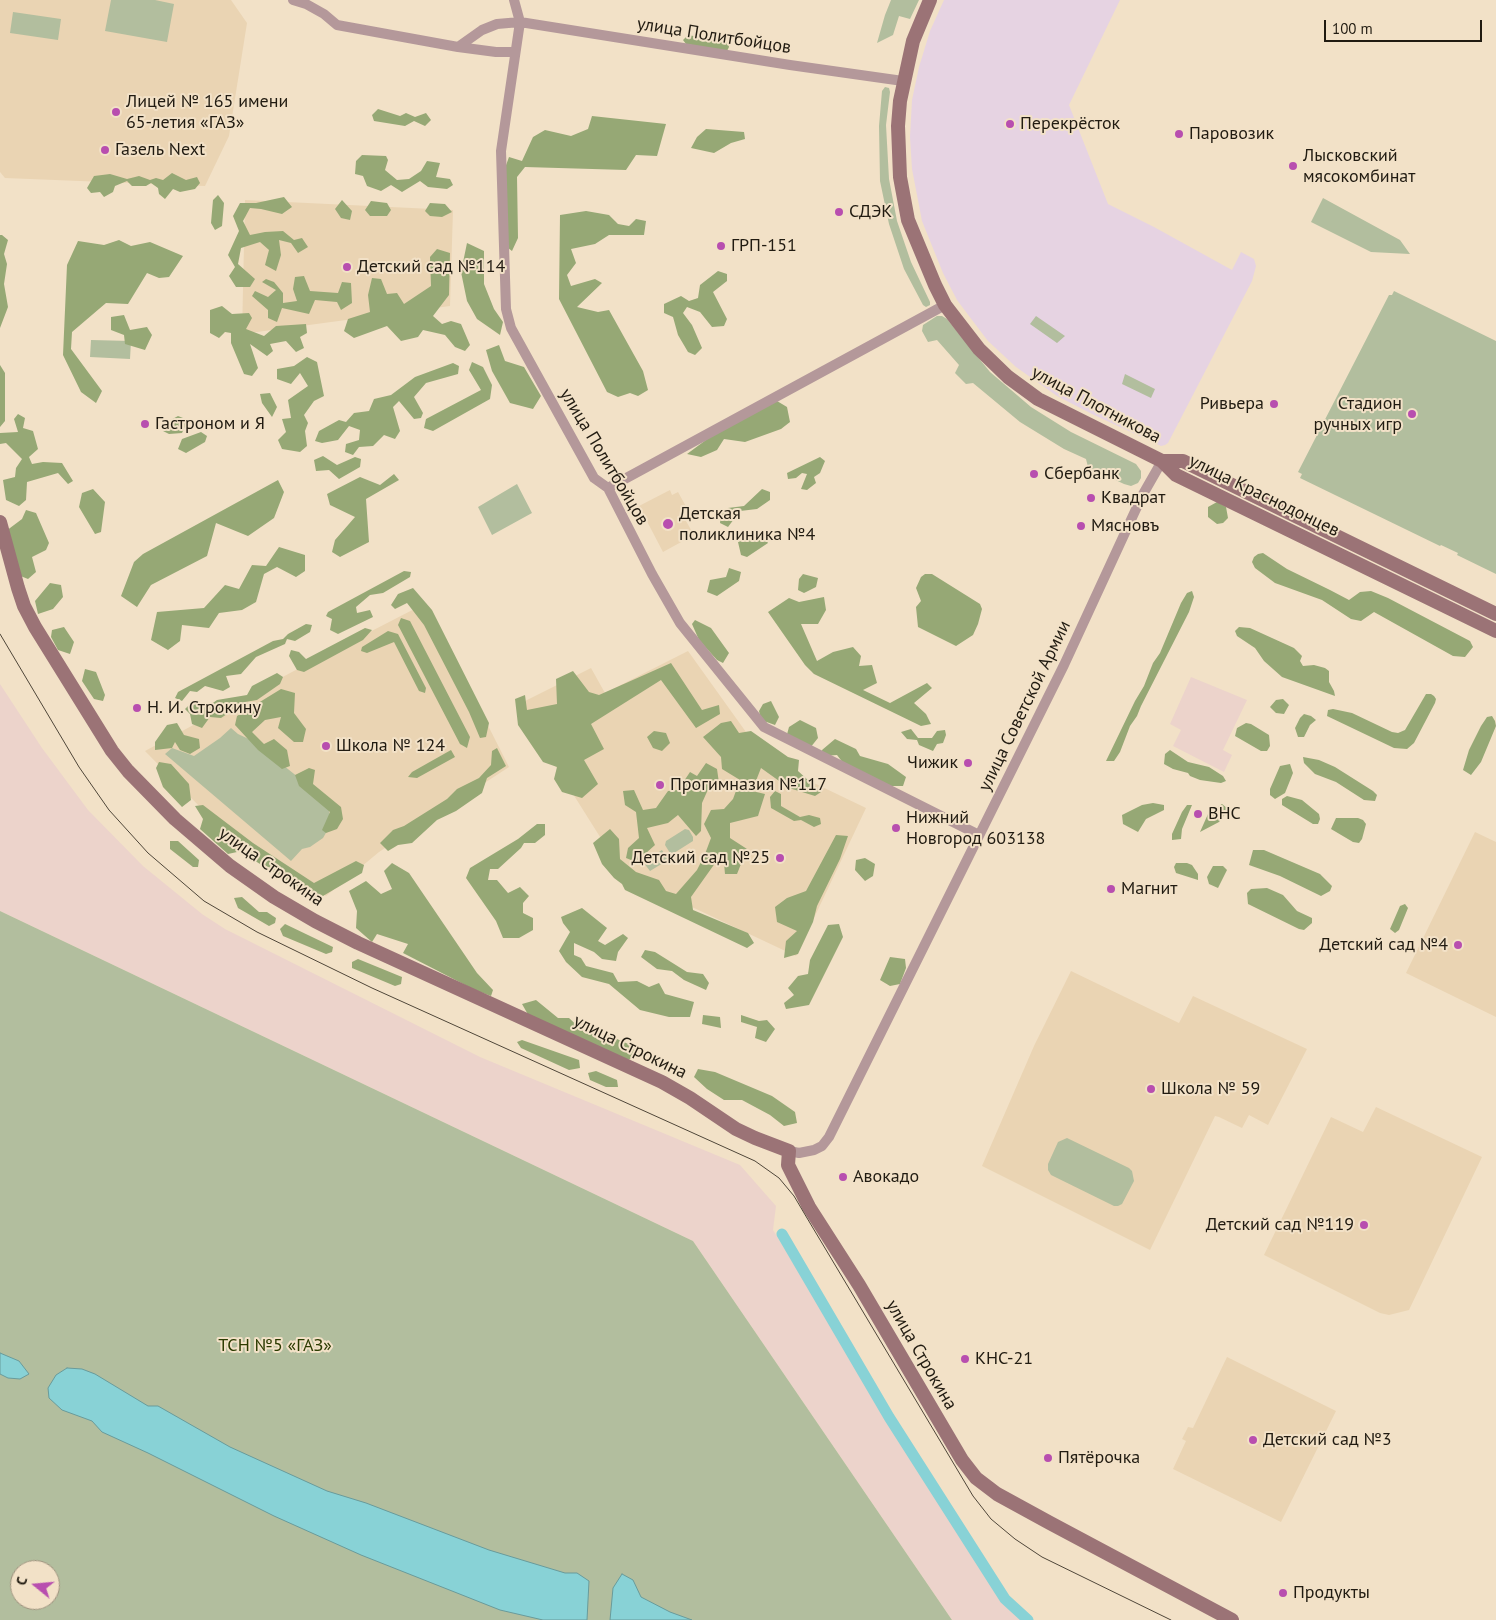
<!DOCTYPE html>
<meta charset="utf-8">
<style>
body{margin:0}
#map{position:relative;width:1496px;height:1620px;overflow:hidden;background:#f2e1c7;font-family:"PT Sans",sans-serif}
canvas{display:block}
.north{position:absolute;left:10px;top:1560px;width:50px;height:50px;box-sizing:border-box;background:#f2e1c7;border:1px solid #9e927e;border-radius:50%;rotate:287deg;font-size:14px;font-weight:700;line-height:20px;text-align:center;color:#211b11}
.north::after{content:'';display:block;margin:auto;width:18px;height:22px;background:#b84eaf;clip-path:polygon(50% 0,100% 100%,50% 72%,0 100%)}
.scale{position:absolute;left:1324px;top:20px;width:158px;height:22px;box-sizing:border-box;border:2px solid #211b11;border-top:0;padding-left:6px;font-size:15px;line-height:18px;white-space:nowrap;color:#211b11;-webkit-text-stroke:4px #f2e1c7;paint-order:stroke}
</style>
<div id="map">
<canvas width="1496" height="1620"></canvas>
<div class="north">С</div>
<div class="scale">100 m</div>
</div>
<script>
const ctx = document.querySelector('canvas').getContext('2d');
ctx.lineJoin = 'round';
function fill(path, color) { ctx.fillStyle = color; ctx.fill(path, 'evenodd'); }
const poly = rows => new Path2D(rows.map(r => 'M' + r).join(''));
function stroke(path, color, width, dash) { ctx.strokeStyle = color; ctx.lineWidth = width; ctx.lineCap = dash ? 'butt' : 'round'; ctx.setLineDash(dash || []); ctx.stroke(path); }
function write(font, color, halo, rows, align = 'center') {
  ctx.font = font + ' "PT Sans",sans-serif'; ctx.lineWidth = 4; ctx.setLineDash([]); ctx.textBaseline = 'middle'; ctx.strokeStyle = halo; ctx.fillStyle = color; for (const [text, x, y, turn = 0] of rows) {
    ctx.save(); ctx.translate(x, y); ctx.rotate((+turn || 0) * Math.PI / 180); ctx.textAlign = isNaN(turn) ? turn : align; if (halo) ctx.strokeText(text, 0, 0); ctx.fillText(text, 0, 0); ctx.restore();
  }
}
fill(poly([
 [944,0,1120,0,1069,105,1108,204,1154,227,1232,270,1241,252,1254,259,1256,266,1252,281,1168,443,1165,445,1161,446,1092,414,1057,396,1016,367,988,341,972,320,957,300,943,273,922,221,912,169,910,137,912,100,919,67,930,31]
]), '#e6d3e2');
fill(poly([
 [1191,677,1247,700,1223,750,1232,755,1224,772,1173,746,1181,730,1170,724],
 [0,684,42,748,88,810,143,866,202,914,225,929,480,1057,740,1165,776,1206,773,1230,1000,1598,1025,1620,952,1620,693,1241,0,911]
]), '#ecd3cb');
fill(poly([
 [0,0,231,0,247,23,229,136,205,186,5,178,0,172],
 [245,200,453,210,450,306,242,334],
 [670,490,672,495,678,492,688,510,682,514,694,535,663,552,639,506],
 [426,603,509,767,379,852,326,896,285,871,204,811,145,751,292,672],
 [688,651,766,760,866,808,796,956,624,875,517,705,591,668,605,693],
 [1475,832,1496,842,1496,1017,1406,973],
 [1071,971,1179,1023,1193,996,1307,1049,1268,1125,1249,1115,1242,1128,1219,1117,1215,1116,1150,1250,982,1166,1034,1046],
 [1376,1107,1482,1157,1409,1310,1389,1315,1380,1313,1264,1255,1331,1117,1363,1132],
 [1227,1357,1336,1411,1281,1522,1173,1469,1186,1441,1182,1439,1188,1427,1193,1428]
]), '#ead4b3');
fill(poly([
 [111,0,155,0,174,4,167,42,105,31],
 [891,0,919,0,910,19,899,16,893,35,877,43,885,15],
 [13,12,61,19,58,40,10,33],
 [885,87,889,88,890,92,886,125,889,179,897,221,911,262,930,302,930,305,926,307,923,305,904,269,889,224,880,181,879,126,882,91],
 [1323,198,1400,240,1410,254,1371,252,1311,222],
 [1394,291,1496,341,1496,574,1457,555,1458,553,1441,545,1440,546,1300,478,1302,474,1298,472,1389,295,1392,295],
 [937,316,942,316,947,319,990,372,1031,407,1071,432,1136,464,1141,471,1141,478,1138,483,1131,486,1124,484,1088,467,1086,459,1064,449,1020,422,973,383,966,384,955,373,959,365,937,340,928,342,922,331,923,325],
 [1036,316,1065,336,1057,343,1030,324],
 [91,340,131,341,130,359,90,357],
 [1125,374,1155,389,1151,398,1122,384],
 [517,484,532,513,492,535,478,507],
 [231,728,238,734,253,741,319,794,328,807,330,815,327,831,323,838,310,847,302,849,291,861,165,754,172,748,194,756,220,738],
 [685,829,689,830,693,837,693,841,674,853,670,853,665,845,666,841],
 [662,850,668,860,650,871,643,862],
 [0,911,693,1241,952,1620,0,1620],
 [20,1570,50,1570,50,1600,20,1600],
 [1067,1138,1129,1168,1132,1171,1134,1181,1122,1204,1118,1206,1114,1206,1051,1175,1048,1170,1048,1164,1058,1142]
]), '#b2be9e');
fill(poly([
 [688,35,728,42,729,47,727,51,686,44,683,40],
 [378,109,400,116,406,113,415,117,426,113,431,120,425,126,414,121,405,126,374,121,372,115],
 [592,116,666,124,657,156,636,155,626,170,525,167,517,177,518,238,512,251,499,241,505,168,509,157,522,161,533,137,545,130,571,136,588,129],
 [706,129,744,132,745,139,731,143,714,153,691,148,697,137],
 [362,155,386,156,388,160,385,170,397,180,409,179,421,171,427,161,440,163,436,177,450,179,453,185,447,189,428,187,420,181,402,192,391,185,381,191,367,186,363,176,355,174,356,161],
 [172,173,186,180,197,177,200,183,195,189,180,192,173,189,165,199,159,194,158,188,151,183,146,186,132,186,127,181,115,186,113,192,104,197,100,192,91,193,87,188,94,176,110,174,127,179,139,176,150,180,156,178,163,180],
 [218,195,224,203,222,226,215,230,211,223,213,200],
 [284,197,292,207,282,214,261,209,250,208,243,221,250,235,265,232,283,231,294,240,302,238,308,247,298,253,291,243,279,240,281,255,276,271,265,265,269,250,260,242,241,248,238,264,255,279,250,287,236,287,229,276,235,267,228,255,239,231,233,216,240,203,256,203],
 [342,200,352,211,350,220,341,218,335,209],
 [371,201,387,203,391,210,387,216,370,216,365,210],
 [430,203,445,204,452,212,442,217,430,216,425,211],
 [586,211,609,215,618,224,629,226,636,219,646,221,644,235,609,235,595,244,571,249,576,263,567,275,571,286,595,279,602,283,577,307,598,312,609,310,643,371,648,390,638,396,630,393,618,397,607,392,559,299,560,215],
 [0,235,2,235,8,240,4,254,7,264,4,284,8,307,0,328],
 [119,240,131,246,150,242,183,256,169,277,159,278,147,273,128,304,106,303,72,332,71,349,102,391,96,403,81,392,63,355,67,265,78,241,104,245],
 [467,243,484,251,484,284,494,309,503,322,500,335,477,319,467,301,461,272],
 [437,249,450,253,449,295,433,316,442,324,451,321,461,324,470,345,465,351,455,347,445,335,423,330,418,337,401,341,387,326,354,338,344,331,348,319,370,312,368,295,372,278,381,279,387,294,397,293,404,304,431,286,430,257],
 [718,271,727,274,727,281,713,292,727,319,724,326,712,327,700,312,687,307,683,313,692,325,702,348,695,355,688,352,678,335,673,317,664,313,664,304,681,296,689,301,698,298,700,285],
 [304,276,310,291,338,293,342,282,351,283,352,303,341,310,337,302,315,300,309,314,282,308,277,322,268,318,268,310,252,296,255,291,268,297,276,290,262,282,266,279,274,282,283,293,283,303,297,301,293,289,295,277],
 [222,306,232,314,249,313,252,318,246,329,264,336,276,326,306,324,307,333,300,337,304,348,296,352,286,341,270,344,273,351,267,356,250,344,258,368,252,376,244,374,231,343,231,333,225,332,219,338,210,333,210,310],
 [124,315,130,330,147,327,152,335,145,350,125,344,124,335,111,330,111,317],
 [499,345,505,361,524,367,541,396,533,409,510,403,492,371,486,350],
 [307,357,317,362,324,396,314,401,304,415,308,423,305,431,307,446,300,452,282,449,278,440,286,432,282,419,291,418,288,400,308,386,300,373,291,384,277,379,277,369,294,366],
 [472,362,483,367,492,385,490,399,433,431,424,428,426,419,481,390,469,370],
 [453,363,459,366,458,374,426,383,414,397,423,413,421,418,414,419,399,401,393,407,400,431,395,439,384,435,373,446,359,447,353,455,345,452,346,444,359,440,360,430,349,426,338,440,322,443,315,441,319,431,339,420,346,422,354,413,369,411,374,399,391,395,415,377],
 [0,365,5,373,5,421,0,427],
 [270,393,277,407,272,417,262,403,260,394],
 [777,401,787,407,790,422,781,429,745,442,724,439,717,450,701,457,687,454,714,434],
 [18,414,25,418,23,428,33,431,38,449,29,457,32,464,43,462,62,463,73,481,68,484,58,473,27,482,26,500,19,506,6,500,3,480,15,477,16,468,22,459,6,443,0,444,0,433,18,432,14,419],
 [178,416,188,420,182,433,169,434,163,431,167,422],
 [201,432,207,436,205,442,186,453,178,449,182,439],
 [323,456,337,465,355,457,361,459,360,467,339,479,329,470,316,471,314,460],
 [820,457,825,461,820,473,814,477,816,483,807,490,801,489,807,474,802,473,796,478,788,479,787,473],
 [394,474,399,480,366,499,369,542,340,557,332,552,335,540,355,517,330,505,327,494,360,477,380,485],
 [278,480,284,492,274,518,248,536,216,523,207,556,151,585,137,607,121,596,134,562,143,554],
 [93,489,105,502,101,532,95,534,79,507,82,493],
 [762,489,770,492,770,500,757,509,740,511,728,527,720,523,721,515,728,508,744,506],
 [1217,502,1226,507,1228,518,1223,523,1217,524,1208,517,1208,507],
 [26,510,36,513,49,543,46,550,32,557,36,572,28,579,18,575,6,531,22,519],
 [762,534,768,543,747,557,741,555,738,542],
 [279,547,305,555,305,571,296,577,277,567,264,574,256,602,242,610,219,613,209,628,182,625,180,641,168,650,151,640,157,612,204,608,225,585,239,589,252,565,266,566],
 [1263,553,1287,569,1330,590,1349,600,1360,592,1371,591,1388,598,1470,641,1473,647,1465,657,1453,656,1374,612,1361,621,1351,619,1322,600,1275,583,1255,568,1252,562,1254,557,1258,554],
 [729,568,741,572,739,581,717,596,707,592,710,580,726,577],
 [404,571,411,572,410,577,383,593,370,595,356,607,357,613,370,610,373,617,338,634,330,630,332,619,326,616,328,612],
 [803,574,818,578,816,587,804,593,798,590,799,579],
 [925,574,932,574,980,604,982,609,978,624,973,635,956,646,918,627,916,607,921,601,916,588,921,577],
 [50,583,61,585,63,597,53,609,38,614,35,601],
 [413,588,432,610,489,723,486,737,480,738,469,712,424,625,407,603,395,609,391,605,398,594],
 [1192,591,1194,597,1189,612,1141,706,1137,716,1130,726,1120,752,1114,761,1106,761,1135,701,1144,686,1153,663,1160,653,1181,603,1187,593],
 [824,597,826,610,818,624,801,624,817,661,833,652,853,647,861,656,859,666,872,665,877,683,863,690,890,703,927,683,932,688,914,703,926,714,931,724,921,726,814,674,805,665,768,612,789,598,799,602],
 [401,618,410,621,470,737,467,748,460,744,398,625],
 [695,620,711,628,729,653,723,663,717,660,699,640,692,624],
 [306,624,312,625,310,632,295,641,287,639,285,644,256,657,241,674,226,676,230,687,223,691,205,686,197,692,190,691,182,701,175,698,178,692,273,641,283,639,288,634],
 [64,627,74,642,70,654,58,650,51,637,52,630],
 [1239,627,1250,628,1294,648,1302,656,1300,661,1303,666,1314,665,1325,668,1329,671,1329,682,1334,691,1335,696,1282,677,1264,661,1255,648,1237,636,1235,631],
 [365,628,372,630,363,640,304,672,297,670,289,656,291,650,299,652,306,659],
 [388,631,398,634,426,688,425,693,419,691,394,642,367,653,361,651,362,647],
 [671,663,702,710,719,705,720,714,696,728,661,680,591,724,604,749,584,760,598,784,582,798,562,792,554,779,557,767,543,762,518,725,515,699,525,695,527,710,557,704,556,679,573,671,589,692,599,695],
 [85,669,96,672,105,695,103,701,94,699,82,681],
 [277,673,283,677,280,684,257,700,245,702,221,718,210,717,202,728,192,724,190,714,185,709,190,704,210,705,217,700,247,695,252,686],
 [281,689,295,693,294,713,306,729,303,742,294,742,278,728,281,717,265,720,252,732,264,744,274,739,287,750,290,766,282,769,258,750,235,725,237,716],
 [1426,694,1431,694,1434,696,1436,699,1435,703,1414,743,1407,749,1394,748,1327,716,1328,710,1333,709,1352,713,1392,732,1398,733,1405,730],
 [1283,699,1289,705,1284,714,1276,713,1270,707,1276,700],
 [771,701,779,717,775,725,761,720,759,711,763,704],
 [1304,714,1311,716,1316,720,1310,725,1304,737,1298,737,1295,728,1300,718],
 [1492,716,1495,721,1496,726,1481,762,1471,775,1463,770,1469,750,1481,726,1487,717],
 [800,720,816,728,818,738,810,748,786,738,789,727],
 [731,721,739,733,751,731,788,757,799,760,798,771,821,792,815,796,789,788,761,768,752,791,765,794,758,816,730,823,730,838,747,849,737,874,725,874,724,863,718,859,691,897,693,910,748,933,754,943,747,948,625,890,622,884,614,878,602,864,593,843,610,829,619,839,620,859,636,872,659,880,666,891,676,894,697,870,705,854,711,838,704,824,711,810,724,809,733,799,740,780,722,769,721,757,703,737,721,723],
 [177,723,184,735,199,739,200,748,190,754,180,750,175,742,172,748,155,750,155,742,167,725],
 [1246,723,1251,724,1269,735,1270,746,1267,751,1261,751,1235,736,1237,728],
 [911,729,918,738,932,738,937,731,945,730,946,735,943,743,937,744,933,751,919,745,917,740,907,739,901,732],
 [654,731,666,733,670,743,662,751,653,748,647,737],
 [835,739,856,749,860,756,888,764,906,777,903,786,887,786,847,768,837,755,823,756,822,750],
 [497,748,506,766,487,778,482,793,456,811,437,820,412,843,398,845,388,851,380,843,393,830,404,826,447,799,457,789,479,778,491,765,492,751],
 [451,750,455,757,417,778,408,777,412,772],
 [1170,750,1188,762,1209,767,1223,776,1226,781,1221,783,1200,780,1190,776,1188,773,1173,769,1164,764,1165,754],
 [1303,757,1319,760,1335,767,1373,791,1377,795,1375,801,1364,800,1336,782,1315,774,1304,763],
 [159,762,171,764,189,784,191,800,182,807,163,787,156,768],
 [706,763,717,769,719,783,710,785,702,803,701,831,696,836,678,815,668,823,647,828,655,845,636,862,626,858,628,848,639,838,636,812,625,805,623,791,634,790,643,810,656,808,668,791,678,790,690,772,697,776],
 [1290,764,1293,773,1285,793,1275,799,1270,795,1270,789,1280,766],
 [309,768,315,770,313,784,341,807,343,819,337,829,326,833,322,830,330,812,299,786,295,775],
 [775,791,781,794,781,806,800,817,809,815,820,818,821,824,814,827,801,820,794,821,771,808,770,797],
 [1287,796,1302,800,1319,814,1320,819,1318,824,1313,824,1282,805,1282,799],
 [1153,803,1164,805,1164,810,1146,819,1138,832,1123,824,1122,815,1142,805],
 [1222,804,1227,808,1226,813,1219,822,1200,832,1208,814],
 [203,805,253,843,314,883,356,861,364,865,362,873,323,896,307,894,249,857,246,850,228,854,200,829,203,819,195,806],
 [1187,805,1192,805,1182,829,1181,839,1172,840,1172,834,1182,812],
 [1336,818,1358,818,1363,820,1366,824,1362,839,1359,843,1353,842,1331,829],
 [537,824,545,824,545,835,535,843,524,843,521,848,498,869,490,869,488,880,497,880,508,893,520,887,529,896,523,903,523,913,533,918,533,930,519,938,503,938,496,921,466,878,470,868,518,839],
 [836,835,848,836,840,859,817,906,813,922,798,954,784,958,786,941,797,931,777,922,775,907,787,898,806,891],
 [170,841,178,841,199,860,198,867,193,867,170,849],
 [1253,850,1264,850,1320,874,1332,886,1330,891,1321,896,1280,876,1249,865],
 [865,858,875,864,873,876,865,881,855,870,856,860],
 [392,863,409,873,477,973,493,990,491,996,475,990,403,953,408,944,377,934,372,942,356,928,357,911,349,891,366,881,381,894,392,889,384,871],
 [1176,863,1187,863,1192,865,1198,874,1198,880,1176,873,1174,867],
 [1213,866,1223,866,1227,870,1218,888,1209,884,1207,877],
 [1267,888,1283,895,1297,911,1312,918,1312,923,1304,930,1299,929,1248,904,1247,893,1251,889],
 [242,897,259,912,267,912,276,918,275,923,269,926,238,908,234,898],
 [1405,904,1408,908,1399,930,1395,933,1390,929,1400,906],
 [582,908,607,928,598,941,605,945,623,934,628,938,618,952,616,961,602,959,594,952,574,943,574,955,581,958,586,966,613,973,618,982,637,981,649,987,659,983,665,994,694,1002,690,1017,669,1017,640,1010,609,984,582,977,566,962,559,951,570,932,563,923,561,917],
 [285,924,333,947,332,952,326,954,283,936,280,929],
 [839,924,843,937,809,1005,786,1009,784,1003,794,995,788,988,798,976,808,974,810,960,828,925],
 [645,950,655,952,687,972,703,974,709,983,706,990,684,980,672,971,657,969,641,957],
 [890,957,905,959,906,968,900,984,890,986,880,980],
 [358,959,402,977,401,984,395,986,352,968,352,962],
 [536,1000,558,1018,569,1018,584,1032,599,1031,635,1047,635,1058,623,1061,530,1018,522,1004],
 [703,1015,720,1017,721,1028,702,1024],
 [741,1015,759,1021,767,1020,775,1029,766,1042,755,1038,757,1027,741,1022],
 [522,1040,579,1060,580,1068,569,1070,521,1048,517,1042],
 [698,1069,715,1072,772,1096,795,1112,797,1123,784,1126,770,1115,742,1100,724,1100,707,1089,694,1077],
 [596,1071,617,1080,618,1087,606,1087,590,1080,588,1073]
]), '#96a875');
const water = poly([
 [0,1353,19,1361,29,1374,20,1379,8,1378,0,1374,0,1353],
 [67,1368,82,1369,95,1374,148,1406,158,1406,230,1447,327,1491,366,1503,489,1550,565,1573,577,1573,589,1581,587,1620,543,1620,500,1610,361,1555,274,1516,148,1453,102,1432,92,1421,62,1410,49,1398,48,1388,56,1375,67,1368],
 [622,1574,633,1580,641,1597,670,1612,692,1620,610,1620,613,1588,622,1574]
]);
fill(water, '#88d2d6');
stroke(water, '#699b9b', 1);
stroke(poly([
 [782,1234,889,1417,1005,1599,1028,1620]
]), '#88d2d6', 11);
stroke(poly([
 [293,0,306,4,324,14,337,25,458,47,496,52,515,52],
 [514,0,520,22,501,151,506,309,511,328,594,478,608,488,652,574,680,623,764,727,979,835],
 [458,47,482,30,497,24,520,22,790,65,903,81],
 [608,488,945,305],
 [789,1151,799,1153,814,1150,822,1146,829,1137,1064,665,1142,496,1162,461]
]), '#b4989a', 10);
stroke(poly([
 [930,0,913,41,900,101,898,126,900,177,908,220,935,285,945,305,979,349,1008,377,1038,399,1162,461,1176,475,1496,631],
 [1162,461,1183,461,1496,614],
 [0,522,18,588,24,606,35,627,112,751,128,771,175,819,230,866,274,897,315,921,358,943,662,1082,690,1098,736,1129,755,1138,789,1151,788,1165,809,1207,859,1285,962,1460,976,1478,997,1494,1050,1523,1232,1620]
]), '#9b7376', 14);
stroke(poly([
 [0,634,79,767,109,810,148,853,204,901,257,932,372,988,755,1161,779,1178,794,1196,807,1218,973,1496,991,1519,1015,1539,1042,1557,1171,1620]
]), '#4f4639', 1);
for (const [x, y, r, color] of [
 [116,112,5,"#b84eaf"],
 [1010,124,5,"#b84eaf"],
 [1179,134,5,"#b84eaf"],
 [105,150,5,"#b84eaf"],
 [1293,166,5,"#b84eaf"],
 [839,212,5,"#b84eaf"],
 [721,246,5,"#b84eaf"],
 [347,267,5,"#b84eaf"],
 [1274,404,5,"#b84eaf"],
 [1412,414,5,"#b84eaf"],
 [145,424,5,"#b84eaf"],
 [1034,474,5,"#b84eaf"],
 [1091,498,5,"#b84eaf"],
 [668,524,6,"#b84eaf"],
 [1081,526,5,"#b84eaf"],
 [137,708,5,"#b84eaf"],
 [326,746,5,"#b84eaf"],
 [968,763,5,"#b84eaf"],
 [660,785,5,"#b84eaf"],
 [1198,814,5,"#b84eaf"],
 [896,828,5,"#b84eaf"],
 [780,858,5,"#b84eaf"],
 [1111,889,5,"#b84eaf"],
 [1458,945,5,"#b84eaf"],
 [1151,1089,5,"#b84eaf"],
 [843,1177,5,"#b84eaf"],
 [1364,1225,5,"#b84eaf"],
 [965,1359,5,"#b84eaf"],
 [1253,1440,5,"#b84eaf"],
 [1048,1458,5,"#b84eaf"],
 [1283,1593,5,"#b84eaf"]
]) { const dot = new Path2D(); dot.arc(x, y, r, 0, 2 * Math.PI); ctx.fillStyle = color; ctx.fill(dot); stroke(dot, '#f2e1c7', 2); }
write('18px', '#211b11', '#f2e1c7', [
 ["улица Политбойцов",714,36,9],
 ["улица Плотникова",1096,405,28],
 ["улица Политбойцов",604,457,59],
 ["улица Краснодонцев",1264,496,26],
 ["улица Советской Армии",1025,706,-64],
 ["улица Строкина",271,867,35],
 ["улица Строкина",630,1047,26],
 ["улица Строкина",921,1355,60]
]);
write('18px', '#211b11', '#f2e1c7', [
 ["Лицей № 165 имени",126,102],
 ["65-летия «ГАЗ»",126,123],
 ["Перекрёсток",1020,124],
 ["Паровозик",1189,134],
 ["Газель Next",115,150],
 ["Лысковский",1303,156],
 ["мясокомбинат",1303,177],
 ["СДЭК",849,212],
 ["ГРП-151",731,246],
 ["Детский сад №114",357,267],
 ["Ривьера",1264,404,"right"],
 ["Стадион",1402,404,"right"],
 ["ручных игр",1402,425,"right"],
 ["Гастроном и Я",155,424],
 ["Сбербанк",1044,474],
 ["Квадрат",1101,498],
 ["Детская",679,514],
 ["поликлиника №4",679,535],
 ["Мясновъ",1091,526],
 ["Н. И. Строкину",147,708],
 ["Школа № 124",336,746],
 ["Чижик",958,763,"right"],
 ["Прогимназия №117",670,785],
 ["ВНС",1208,814],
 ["Нижний",906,818],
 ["Новгород 603138",906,839],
 ["Детский сад №25",770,858,"right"],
 ["Магнит",1121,889],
 ["Детский сад №4",1448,945,"right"],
 ["Школа № 59",1161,1089],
 ["Авокадо",853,1177],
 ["Детский сад №119",1354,1225,"right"],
 ["КНС-21",975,1359],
 ["Детский сад №3",1263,1440],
 ["Пятёрочка",1058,1458],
 ["Продукты",1293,1593]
], 'left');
write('18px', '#2b3b00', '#f2e1c7', [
 ["ТСН №5 «ГАЗ»",275,1346]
]);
</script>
